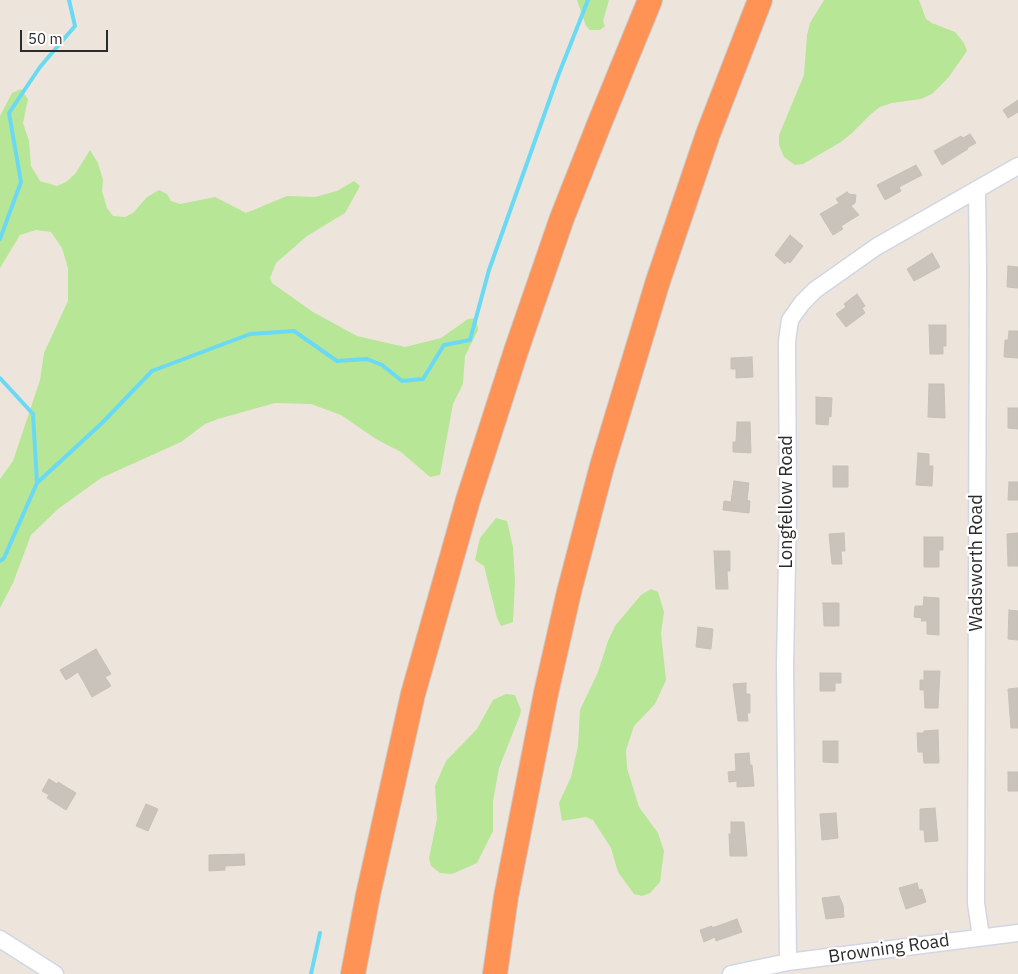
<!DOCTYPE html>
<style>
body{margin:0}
#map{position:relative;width:1018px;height:974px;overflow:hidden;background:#ede5dc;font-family:"IBM Plex Sans",sans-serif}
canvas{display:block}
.scale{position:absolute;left:20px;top:30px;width:88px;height:22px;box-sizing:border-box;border:2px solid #2b2b2b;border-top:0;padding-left:6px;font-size:15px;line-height:18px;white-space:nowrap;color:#2b2b2b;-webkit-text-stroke:4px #fff;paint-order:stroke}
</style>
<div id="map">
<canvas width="1018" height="974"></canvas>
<div class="scale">50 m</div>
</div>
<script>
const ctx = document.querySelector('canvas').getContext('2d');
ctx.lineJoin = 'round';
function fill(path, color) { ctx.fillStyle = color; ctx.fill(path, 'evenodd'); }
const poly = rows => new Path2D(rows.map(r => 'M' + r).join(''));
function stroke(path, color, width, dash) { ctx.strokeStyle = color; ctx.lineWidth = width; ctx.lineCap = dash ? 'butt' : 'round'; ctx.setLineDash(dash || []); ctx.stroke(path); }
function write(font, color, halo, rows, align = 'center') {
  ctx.font = font + ' "IBM Plex Sans",sans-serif'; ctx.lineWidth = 4.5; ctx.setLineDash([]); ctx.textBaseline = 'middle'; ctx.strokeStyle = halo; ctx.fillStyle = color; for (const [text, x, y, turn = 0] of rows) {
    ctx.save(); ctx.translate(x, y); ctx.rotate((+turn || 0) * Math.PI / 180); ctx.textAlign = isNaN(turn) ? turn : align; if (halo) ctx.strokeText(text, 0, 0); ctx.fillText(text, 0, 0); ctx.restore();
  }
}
fill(poly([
 [577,0,609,0,603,21,605,26,600,30,590,30,586,26],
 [824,0,919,0,926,19,932,23,955,32,964,43,967,51,948,78,932,94,921,99,892,103,880,107,871,114,852,133,841,142,803,164,795,165,784,157,779,145,779,135,804,75,807,35,810,23],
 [21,89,28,99,23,123,29,141,31,166,40,181,57,186,66,182,75,174,90,150,98,163,103,180,102,191,107,208,113,216,125,217,133,213,147,197,159,190,167,194,171,201,180,204,215,197,246,213,287,196,315,197,337,191,354,181,360,186,345,213,307,236,276,263,270,278,272,283,313,312,357,336,405,347,441,338,468,319,476,318,478,330,465,356,463,384,453,404,440,475,430,477,401,452,376,439,341,415,311,404,275,403,218,419,205,424,181,442,101,478,58,509,31,535,13,583,0,608,0,479,13,461,40,380,44,353,68,301,68,268,62,248,51,232,36,230,20,235,0,268,0,116,12,93],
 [496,518,507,521,513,547,515,581,513,622,501,626,497,618,484,566,475,560,480,538],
 [651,589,658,592,664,612,661,633,666,680,655,704,634,726,626,750,627,768,639,807,658,833,664,851,660,882,650,893,642,896,634,894,618,872,611,848,593,820,586,817,562,821,559,803,571,777,578,746,580,710,598,672,608,641,615,626,641,595],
 [506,694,515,695,521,710,520,715,499,768,493,801,493,831,477,863,452,874,440,873,431,866,429,858,437,819,435,786,446,761,477,729,493,700]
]), '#b7e696');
stroke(poly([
 [0,239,21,182,9,113,40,67,75,26,69,0],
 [0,378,33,414,37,483,4,558,0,561],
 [37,483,102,423,152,371,250,334,294,331,337,361,367,359,382,365,402,381,423,379,444,345,470,340,489,270,558,76,588,0],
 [311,974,320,933]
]), '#6adaf4', 4);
const building = poly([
 [1018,100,1018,112,1008,118,1003,110,1018,100],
 [970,134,976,143,967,148,968,149,942,165,934,151,961,136,963,138,970,134],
 [916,165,922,175,899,187,901,191,885,200,877,185,916,165],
 [847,192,849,194,856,195,855,203,851,206,859,215,841,226,843,229,833,235,820,214,839,203,836,199,847,192],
 [790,235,803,246,790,263,787,261,785,264,775,255,790,235],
 [932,253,940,267,914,281,907,269,932,253],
 [1008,266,1018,267,1018,288,1007,287,1008,266],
 [857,294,865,306,862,308,865,313,846,327,836,314,846,307,844,304,857,294],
 [929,325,946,325,946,346,943,346,943,354,930,354,929,325],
 [1009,331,1018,331,1018,358,1004,357,1005,340,1008,340,1009,331],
 [752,357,753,377,736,378,736,369,731,369,731,358,752,357],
 [929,384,944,384,945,418,928,417,929,384],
 [816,397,832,398,831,417,829,416,828,425,816,424,816,397],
 [1008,408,1018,408,1018,429,1008,428,1008,408],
 [737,422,750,422,751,453,733,452,733,442,736,442,737,422],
 [918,453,929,454,929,466,933,466,932,486,916,485,918,453],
 [833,466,848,466,848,487,833,487,833,466],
 [734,481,749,483,747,500,750,501,749,513,723,510,724,501,731,502,734,481],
 [1009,482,1018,482,1018,500,1008,500,1009,482],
 [844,533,845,551,841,551,842,564,832,564,829,534,844,533],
 [1018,533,1018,566,1008,566,1007,534,1018,533],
 [924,537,943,537,943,550,939,550,939,567,924,567,924,537],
 [714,551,730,551,730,571,727,571,728,589,716,589,714,551],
 [924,597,939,598,939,635,927,634,927,621,921,621,922,618,914,617,915,606,923,606,924,597],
 [823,603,839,603,839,626,824,626,823,603],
 [1009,610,1018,611,1018,640,1008,639,1009,610],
 [698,627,713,629,711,649,696,647,698,627],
 [96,649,111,674,105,677,111,686,92,697,78,672,66,680,60,670,96,649],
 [924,671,940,671,938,708,925,708,924,690,920,690,920,680,924,680,924,671],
 [820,673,841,673,841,683,835,683,835,691,820,691,820,673],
 [746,683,746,694,750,694,750,713,747,713,748,721,738,721,733,684,746,683],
 [1018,688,1018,728,1011,728,1008,689,1018,688],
 [938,730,939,763,924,763,923,752,918,752,917,733,924,733,924,731,938,730],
 [823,741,838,741,838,763,823,762,823,741],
 [749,753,750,765,752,765,754,786,737,787,737,781,729,782,728,772,736,771,735,754,749,753],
 [1008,772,1018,772,1018,791,1008,791,1008,772],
 [49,779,57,784,58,782,76,793,66,810,47,798,49,795,42,791,49,779],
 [146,804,158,809,148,831,136,826,146,804],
 [935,808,938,841,925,842,924,830,920,830,920,809,935,808],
 [836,813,838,838,822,840,820,814,836,813],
 [731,822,744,822,747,856,730,856,729,834,731,834,731,822],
 [244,854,245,865,225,866,225,870,209,871,209,855,244,854],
 [917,883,919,890,922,889,926,902,906,909,899,888,917,883],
 [839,896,843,905,844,917,826,919,822,898,839,896],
 [737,919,742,932,716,941,715,937,704,942,700,930,712,926,712,928,737,919]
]);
fill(building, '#c9c3bb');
stroke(building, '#c9c0b5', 1);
const minor = poly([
 [977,190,978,270,976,903,981,937],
 [0,939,55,974],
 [788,962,785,665,788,509,787,341,790,320,802,303,815,290,876,247,1018,166],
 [731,974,788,962,1018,933]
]);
const highway = poly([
 [353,974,368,895,413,694,468,500,516,351,562,218,600,122,650,0],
 [495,974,506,897,546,693,569,592,602,466,658,281,708,134,760,0]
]);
stroke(minor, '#d1d6e4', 19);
stroke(highway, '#c8c8c8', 26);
stroke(minor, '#fff', 16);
stroke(highway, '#ff9255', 24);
write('18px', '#2b2b2b', '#fff', [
 ["Longfellow Road",787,502,-90],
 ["Wadsworth Road",977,563,-90],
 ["Browning Road",889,949,-8]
]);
</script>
